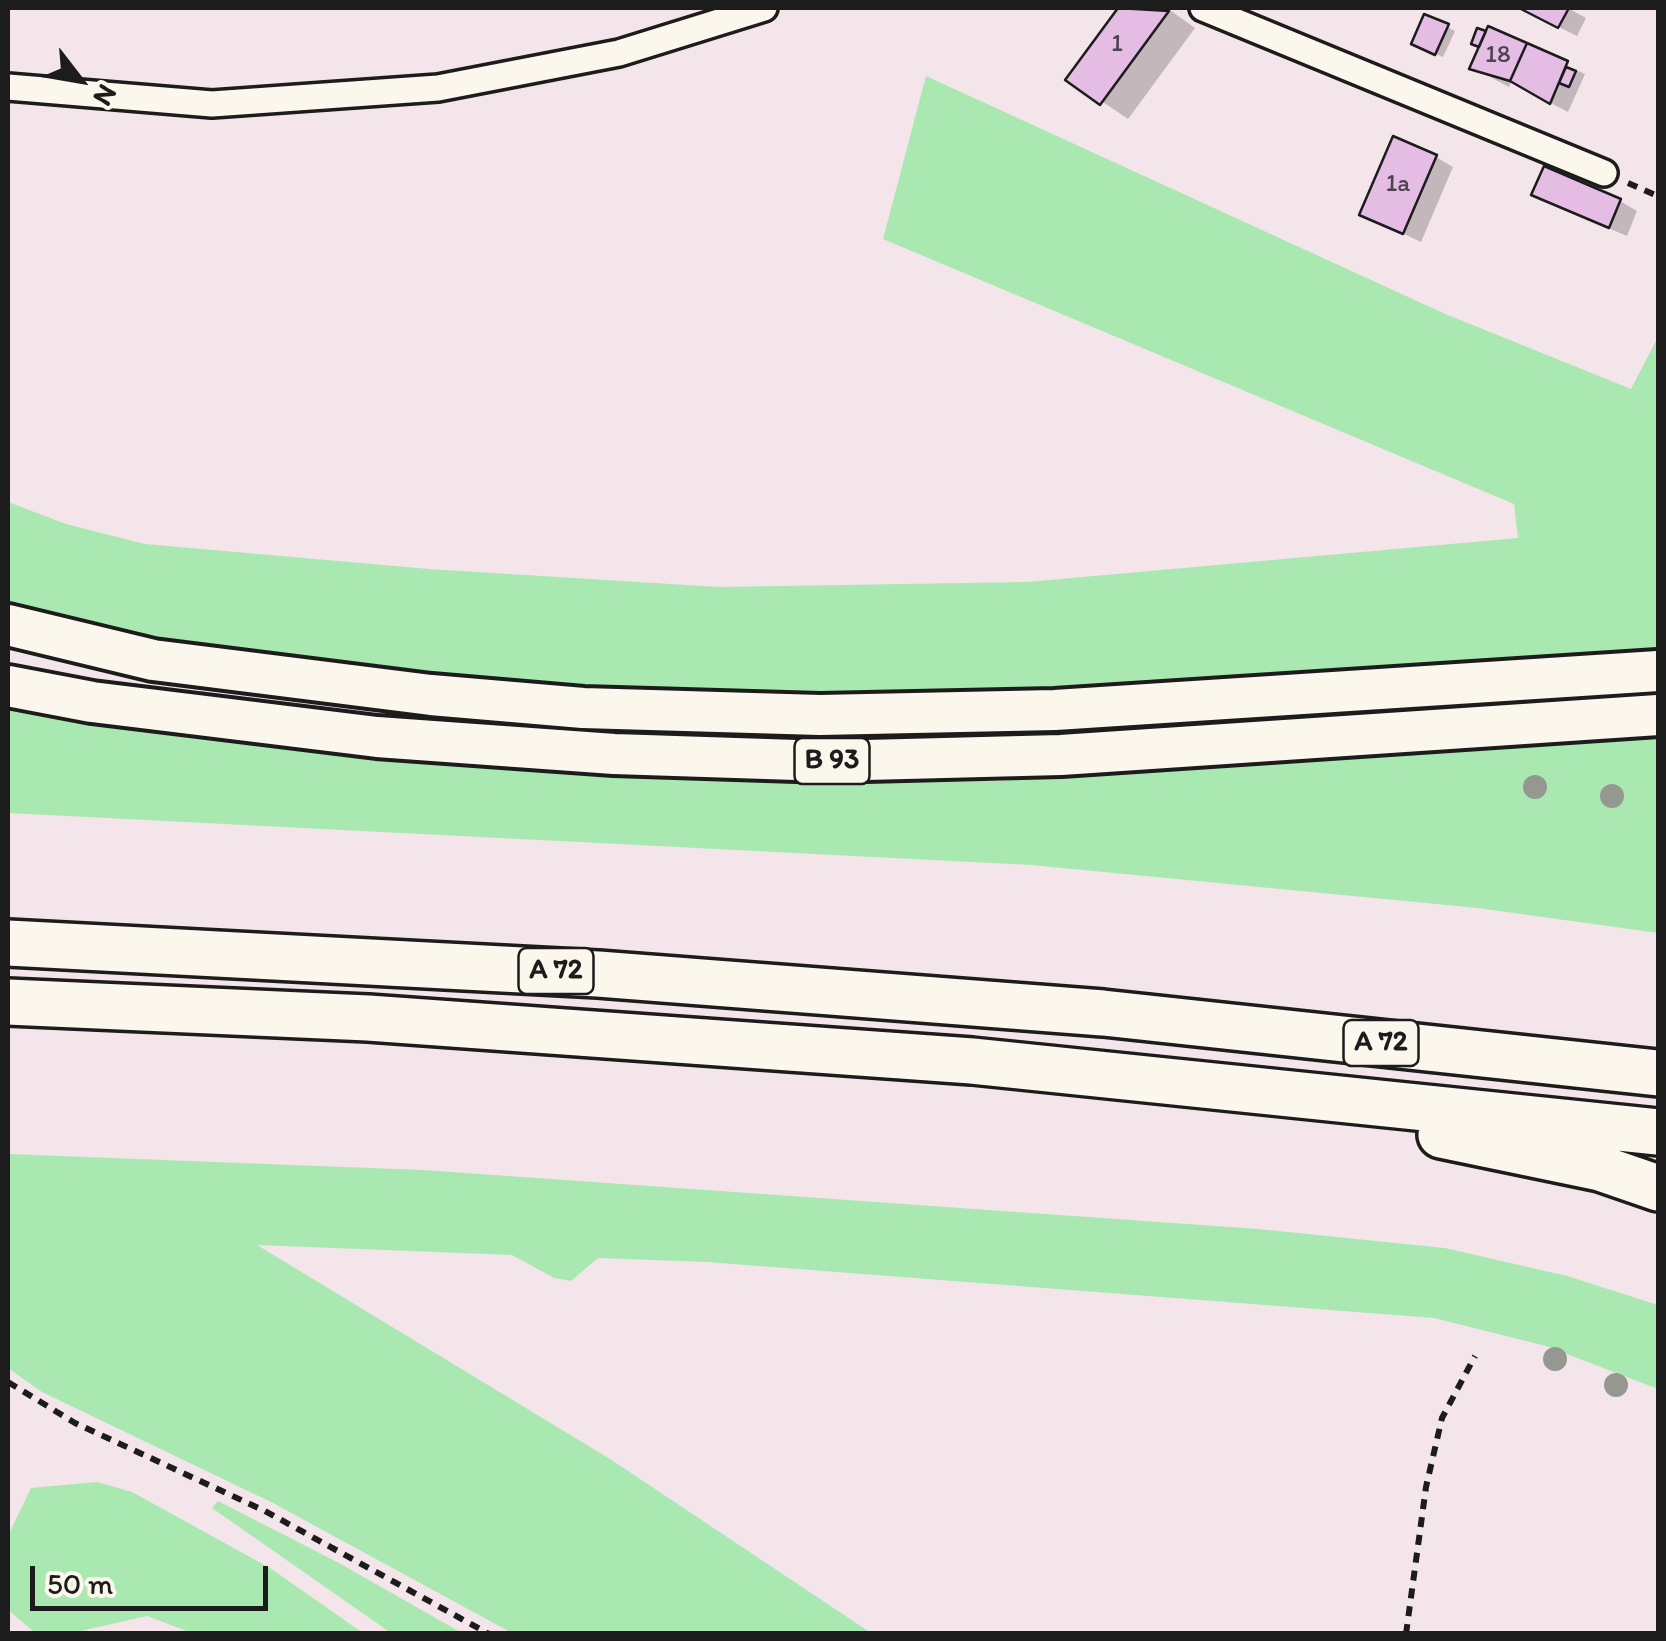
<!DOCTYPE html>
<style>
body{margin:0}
#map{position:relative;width:1666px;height:1641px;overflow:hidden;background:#f4e5ea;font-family:Itim,sans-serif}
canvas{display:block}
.frame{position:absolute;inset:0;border:10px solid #1c1c1c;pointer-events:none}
.north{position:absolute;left:30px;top:30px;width:100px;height:100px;-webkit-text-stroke:8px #fbf7ec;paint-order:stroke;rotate:121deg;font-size:28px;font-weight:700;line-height:40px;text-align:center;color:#1c1c1c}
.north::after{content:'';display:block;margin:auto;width:35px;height:45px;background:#1c1c1c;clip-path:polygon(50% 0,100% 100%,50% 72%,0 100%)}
.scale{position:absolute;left:30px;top:1566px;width:238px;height:45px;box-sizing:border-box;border:5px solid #1c1c1c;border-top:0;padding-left:12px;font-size:30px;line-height:35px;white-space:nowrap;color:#1c1c1c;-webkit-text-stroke:8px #fbf7ec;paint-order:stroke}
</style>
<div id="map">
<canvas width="1666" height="1641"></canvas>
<div class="frame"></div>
<div class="north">N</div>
<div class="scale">50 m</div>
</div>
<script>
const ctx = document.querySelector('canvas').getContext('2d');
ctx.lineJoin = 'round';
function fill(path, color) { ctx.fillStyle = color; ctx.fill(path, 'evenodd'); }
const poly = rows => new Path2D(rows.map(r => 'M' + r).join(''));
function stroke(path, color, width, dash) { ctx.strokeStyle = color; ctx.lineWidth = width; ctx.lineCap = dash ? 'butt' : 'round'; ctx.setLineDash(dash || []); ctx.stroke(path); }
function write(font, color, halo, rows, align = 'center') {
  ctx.font = font + ' Itim,sans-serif'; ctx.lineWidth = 9; ctx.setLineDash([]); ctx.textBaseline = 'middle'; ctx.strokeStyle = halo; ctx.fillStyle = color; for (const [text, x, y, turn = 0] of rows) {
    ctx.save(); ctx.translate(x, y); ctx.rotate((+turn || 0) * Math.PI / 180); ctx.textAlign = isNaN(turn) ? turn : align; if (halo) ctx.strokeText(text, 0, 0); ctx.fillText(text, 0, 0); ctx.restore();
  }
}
fill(poly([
 [926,76,1443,313,1631,389,1658,337,1658,648,950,694,762,695,556,687,207,651,59,622,8,603,8,502,66,524,145,544,429,569,719,587,1027,582,1518,538,1514,504,883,239],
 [8,705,279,743,542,771,785,782,999,781,1658,737,1658,933,1478,908,1031,865,8,813],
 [8,1154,423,1170,1258,1229,1445,1248,1567,1276,1658,1305,1658,1389,1546,1346,1434,1318,707,1262,598,1258,571,1281,554,1278,512,1255,257,1245,610,1459,871,1633,512,1633,273,1503,42,1392,8,1368],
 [97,1482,132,1492,270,1568,363,1633,192,1633,147,1616,72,1633,33,1631,8,1610,8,1536,31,1488],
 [218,1501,339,1563,462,1633,391,1633,212,1508]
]), '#a9e8b0');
fill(poly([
 [1121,8,1167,8,1195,28,1128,119,1069,79],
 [1521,8,1568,8,1586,18,1577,36],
 [1447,27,1455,31,1443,57,1422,48],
 [1490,30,1585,74,1568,112,1511,82,1509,87,1473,68],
 [1436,157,1453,167,1421,242,1362,214],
 [1620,201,1637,211,1627,236,1552,204]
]), '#0003');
const building = poly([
 [1118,8,1169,11,1100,105,1065,80,1118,8],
 [1519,8,1569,8,1558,28,1519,8],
 [1424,14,1449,24,1435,55,1411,44,1424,14],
 [1488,26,1527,43,1510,81,1469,69,1488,26],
 [1477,28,1486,31,1479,47,1471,44,1477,28],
 [1527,43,1568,61,1550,104,1510,81,1527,43],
 [1566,67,1576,71,1569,87,1559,83,1566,67],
 [1393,136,1437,155,1403,234,1359,215,1393,136],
 [1544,166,1621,199,1609,228,1531,195,1544,166]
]);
fill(building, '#e4bce4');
stroke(building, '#1c1c1c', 2.5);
const street = poly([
 [1203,8,1604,173],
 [8,87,212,104,438,88,619,53,764,8]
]);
const primary = poly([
 [8,625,153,660,431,695,583,708,820,715,1055,710,1658,671],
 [8,686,92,702,377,737,614,754,827,761,1061,755,1658,715]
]);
const highway = poly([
 [8,943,598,974,1103,1013,1658,1073],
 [8,1002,368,1018,972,1061,1658,1132],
 [1441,1135,1600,1168,1658,1188]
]);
stroke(street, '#1c1c1c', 32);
stroke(primary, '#1c1c1c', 48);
stroke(highway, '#1c1c1c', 52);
stroke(poly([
 [1628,183,1658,196],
 [8,1382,75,1423,265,1511,489,1634],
 [1406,1634,1426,1487,1442,1418,1475,1356]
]), '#1c1c1c', 6, [10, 8]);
stroke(street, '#fbf7ec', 25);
stroke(primary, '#fbf7ec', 40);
stroke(highway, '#fbf7ec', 45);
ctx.fillStyle = '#949891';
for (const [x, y] of [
 [1535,787],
 [1612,796],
 [1555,1359],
 [1616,1385]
]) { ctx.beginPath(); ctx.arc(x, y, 12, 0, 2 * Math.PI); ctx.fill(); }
write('25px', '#4e444e', null, [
 ["1",1117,45],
 ["18",1498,56],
 ["1a",1398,185]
]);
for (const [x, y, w] of [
 [832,761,75],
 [556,971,75],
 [1381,1043,75]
]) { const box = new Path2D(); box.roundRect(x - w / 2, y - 23, w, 46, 8); ctx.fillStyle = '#fbf7ec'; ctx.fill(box); stroke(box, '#1c1c1c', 2.5); }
write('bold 28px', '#1c1c1c', null, [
 ["B 93",832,761],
 ["A 72",556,971],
 ["A 72",1381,1043]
]);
</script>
